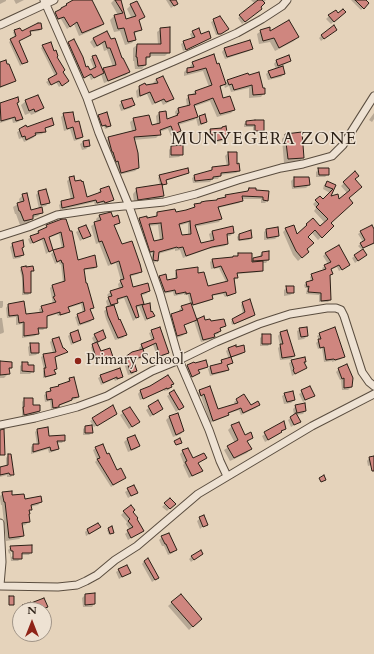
<!DOCTYPE html>
<style>
body{margin:0}
#map{position:relative;width:374px;height:654px;overflow:hidden;background:#e5d3bb;font-family:Cardo,serif}
canvas{display:block}
.north{position:absolute;left:12px;top:602px;width:40px;height:40px;box-sizing:border-box;background:#eee2d3;border:1px solid #a09487;border-radius:50%;rotate:0deg;font-size:11px;font-weight:700;line-height:16px;text-align:center;color:#2c2016}
.north::after{content:'';display:block;margin:auto;width:14px;height:18px;background:#8f2418;clip-path:polygon(50% 0,100% 100%,50% 72%,0 100%)}
</style>
<div id="map">
<canvas width="374" height="654"></canvas>
<div class="north">N</div>
</div>
<script>
const ctx = document.querySelector('canvas').getContext('2d');
ctx.lineJoin = 'round';
function fill(path, color) { ctx.fillStyle = color; ctx.fill(path, 'evenodd'); }
const poly = rows => new Path2D(rows.map(r => 'M' + r).join(''));
function stroke(path, color, width, dash) { ctx.strokeStyle = color; ctx.lineWidth = width; ctx.lineCap = dash ? 'butt' : 'round'; ctx.setLineDash(dash || []); ctx.stroke(path); }
function write(font, color, halo, rows, align = 'center') {
  ctx.font = font + ' Cardo,serif'; ctx.lineWidth = 3; ctx.setLineDash([]); ctx.textBaseline = 'middle'; ctx.strokeStyle = halo; ctx.fillStyle = color; for (const [text, x, y, turn = 0] of rows) {
    ctx.save(); ctx.translate(x, y); ctx.rotate((+turn || 0) * Math.PI / 180); ctx.textAlign = isNaN(turn) ? turn : align; if (halo) ctx.strokeText(text, 0, 0); ctx.fillText(text, 0, 0); ctx.restore();
  }
}
fill(poly([
 [0,0,6,0,6,1,0,4],
 [14,0,24,0,16,4],
 [74,0,91,0,103,24,100,27,79,36,74,24,67,29,61,19,55,21,52,15],
 [114,0,120,0,125,21,132,19,127,9,131,5,144,16,138,21,140,30,134,34,135,39,132,43,125,45,120,31,114,32,110,20,114,16,118,15,111,3],
 [166,0,175,0,177,4,171,8],
 [251,0,266,0,259,7,258,11,242,24,238,18,255,4],
 [351,0,364,0,368,3,361,10],
 [342,15,331,24,326,19,329,16],
 [220,17,226,30,219,35,216,35,211,22],
 [40,25,41,29,39,31,29,32,30,34,28,36,18,42,27,61,20,66,9,42,15,38,13,32,15,31,22,33],
 [161,29,169,52,165,56,150,56,145,61,145,65,142,69,135,69,134,61,133,61,133,48,137,45,158,45,157,32],
 [261,31,298,37,294,41,275,51,270,42,259,44,257,34],
 [107,32,129,72,126,75,104,83,101,74,91,80,89,75,81,80,66,45,68,43,86,68,89,71,94,69,90,59,95,56,102,71,113,67,107,50,104,51,102,44,94,48,90,42,93,39],
 [193,32,201,36,210,38,207,40,183,51,181,44,184,42,192,39,190,34],
 [333,32,321,41,319,38,322,35],
 [249,41,252,48,249,51,225,59,222,52,224,49],
 [43,46,56,57,65,83,59,87,56,82,49,86,46,82,55,76,41,48],
 [276,61,290,61,282,66,284,74,281,77,268,80,266,74,269,71,276,69,274,64],
 [193,63,217,65,225,83,228,81,247,74,264,93,261,97,249,98,249,88,231,92,229,86,225,88,224,85,219,88,222,99,234,110,231,113,217,117,210,101,193,107,198,119,204,115,206,122,204,124,198,126,196,118,194,120,178,125,180,131,171,136,168,129,159,132,159,135,156,138,133,140,138,168,135,171,118,175,106,141,109,138,132,131,130,122,134,119,151,127,157,125,156,116,159,113,165,112,166,121,176,116,175,112,178,108,187,106,186,99,189,96,195,92,209,87,203,71,184,76,184,72,187,69,191,69,190,66],
 [0,64,15,81,12,83,0,88],
 [156,80,172,99,169,102,163,105,161,101,152,105,147,94,137,98,136,91,140,87,154,85,153,83],
 [17,98,18,102,16,104,21,119,18,122,13,123,12,119,0,123,0,104],
 [26,101,43,108,38,112,31,115,30,113,25,115,21,105],
 [122,102,133,105,131,108,121,111,119,105],
 [374,113,374,119,372,122,369,120],
 [64,114,75,123,82,137,80,139,74,141,70,129,64,131,61,117],
 [99,116,110,126,108,128,105,129,104,126,100,127,97,117],
 [263,121,263,130,261,133,253,132,253,127,244,127,244,124,246,122],
 [53,125,51,127,44,129,44,132,42,134,36,135,33,138,24,142,22,138,19,139,17,132,26,127,26,128],
 [222,128,227,138,225,140,213,143,212,137,209,137,209,132,211,130,221,129],
 [286,135,303,157,299,162,284,163,282,139],
 [83,142,89,146,86,149,82,150,80,144],
 [171,147,182,154,179,157,169,158,169,150],
 [228,153,236,153,236,165,239,171,236,173,220,175,218,179,212,179,210,182,193,183,192,178,195,176,210,172,213,168,227,166,225,156],
 [319,169,328,174,325,177,316,177,316,172],
 [188,172,186,174,165,181,166,184,161,186,163,195,158,200,134,203,133,194,137,189,160,185,158,178,160,176],
 [355,172,354,180,348,199,330,223,329,229,318,240,312,233,307,237,306,249,308,252,298,261,293,255,283,232,286,229,296,235,313,219,320,227,325,223,314,211,316,208,313,204,320,197,323,201,330,193,323,189,324,185,328,182,335,185,329,197,339,201,347,193,341,186],
 [70,178,86,198,99,194,98,192,101,190,113,200,103,205,101,203,95,205,94,202,60,210,59,205,62,202,71,200,67,181],
 [294,178,309,185,306,188,292,189,291,181],
 [249,189,255,191,268,200,265,203,261,203,261,199,242,199,242,200,239,203,218,208,221,219,219,222,194,227,200,244,211,242,209,234,212,232,232,227,233,233,230,236,226,236,227,244,225,246,208,249,183,258,180,250,175,251,175,249,158,254,157,261,154,263,151,263,152,253,148,254,137,222,140,219,155,218,157,213,175,213,192,209,195,205,216,201,223,198,226,196,246,192],
 [188,223,188,235,181,236,178,226],
 [158,225,160,241,153,243,149,226],
 [38,192,48,203,46,206,41,207,42,212,38,216,32,218,28,223,20,225,16,214,15,214,13,207,20,203,19,199,23,195,30,211,39,209,36,195],
 [103,214,112,218,119,223,113,227,121,245,141,271,138,274,129,277,133,288,149,291,146,294,140,296,143,303,141,306,149,304,150,313,153,316,145,321,139,307,135,308,138,317,133,321,124,298,116,301,117,303,113,306,125,335,123,338,115,340,106,319,104,311,108,308,106,301,109,298,107,295,110,292,119,289,118,284,121,281,116,263,108,266,99,243,96,244,91,226,97,222,96,219,99,216],
 [65,220,77,261,96,266,94,269,83,270,85,284,93,307,89,310,93,319,90,322,78,326,75,317,83,313,81,304,68,308,69,311,66,314,58,316,57,314,46,317,46,327,43,330,37,330,38,333,35,336,22,338,22,324,16,325,16,317,7,318,6,308,8,305,23,302,26,315,40,314,39,309,42,307,53,304,50,288,52,286,63,283,61,264,60,265,59,262,55,264,51,254,54,251,62,249,59,234,48,238,52,250,46,254,42,240,30,244,28,239,36,235,38,231,44,229,47,226],
 [85,226,90,235,80,241,76,232],
 [266,230,278,236,275,239,264,240,264,232],
 [361,232,374,232,374,244,361,249,358,246,363,242,358,234],
 [239,235,251,238,249,240,238,241,237,237],
 [13,244,23,247,21,249,23,255,20,258,13,259,10,247],
 [363,250,363,257,355,263,352,258],
 [262,253,268,260,266,263,262,263,262,270,260,272,237,274,237,278,234,280,235,293,232,295,225,297,223,294,211,296,212,299,209,301,191,306,196,321,203,317,204,321,225,326,220,329,220,331,218,334,214,335,214,337,212,339,201,342,194,321,183,326,186,333,182,336,174,339,168,318,172,315,179,312,179,310,182,307,190,304,188,295,184,295,184,294,174,296,173,292,162,294,157,279,159,277,166,281,175,280,175,273,177,271,197,274,207,288,226,282,219,268,211,269,210,262,212,260,236,257,239,254,251,262,253,259,260,258,260,255],
 [326,253,349,265,339,271,337,267,330,270,332,274,330,276,330,300,328,302,319,302,319,295,306,294,307,288,305,288,304,285,306,283,311,282,310,277,312,275,324,271,322,268,328,264,323,256],
 [22,268,33,271,30,273,30,293,28,295,22,295,22,278,20,270],
 [287,287,293,293,290,295,284,296,284,290],
 [0,301,3,301,3,306,2,308,0,308],
 [243,303,254,315,252,317,232,325,231,322,233,319,243,314,241,305],
 [0,318,2,318,4,332,3,333,0,334],
 [300,329,307,336,304,339,298,340,297,331],
 [286,331,294,356,291,359,280,360,278,348,280,346,278,336,280,333],
 [151,332,155,344,157,343,168,353,165,355,158,358,153,345,142,350,144,355,142,358,133,361,135,371,133,374,128,375,123,360,126,358,140,351,139,348,142,345,152,341,149,333],
 [71,333,80,340,77,342,71,345,68,336],
 [320,334,343,357,341,359,332,362,332,361,324,362,322,348,318,349,316,343,319,340,317,336],
 [95,335,105,338,97,343,100,352,112,357,110,359,102,361,101,357,94,359,91,347,95,344,92,338],
 [263,335,270,343,268,346,260,346,260,338],
 [52,340,62,350,66,352,54,358,56,369,54,371,55,374,52,376,43,378,43,371,44,370,41,357,44,355,53,353,50,342],
 [31,344,38,353,36,355,29,356,28,347],
 [228,349,244,352,242,354,230,358,232,363,227,366,227,370,225,372,210,376,208,369,210,367,220,364,222,361,229,359,226,351],
 [0,361,0,362,11,368,8,370,8,374,4,378,0,378],
 [292,361,305,361,304,363,306,368,292,376,289,363],
 [23,363,33,371,30,374,20,374,20,366],
 [194,363,207,367,204,369,198,371,198,373,196,375,189,379,185,369],
 [339,369,351,387,348,390,342,390,341,380,340,380,336,372],
 [101,376,122,377,119,379,115,381,114,379,101,385,98,378],
 [73,378,78,397,76,399,71,400,69,402,58,406,56,408,51,409,50,401,45,402,44,395,49,392,51,388,68,383,67,382,69,379],
 [172,384,169,390,164,391,164,390,140,400,138,394,140,391],
 [209,387,218,410,235,405,234,402,244,395,250,406,259,405,256,408,241,415,239,410,227,414,225,417,210,423,201,396,198,398,197,394,200,391],
 [310,387,313,396,303,402,299,394],
 [170,394,182,407,176,412,167,396],
 [285,394,294,400,291,403,284,404,282,396],
 [24,399,39,411,37,414,22,417,22,402],
 [157,401,162,409,150,417,146,410],
 [296,406,305,411,303,414,296,415,300,422,291,427,288,420,294,415,293,409],
 [130,408,136,424,129,429,120,415],
 [177,415,183,431,181,434,173,437,166,420,169,417],
 [113,416,94,427,90,421,93,419],
 [283,423,285,428,278,435,265,442,262,436],
 [86,426,92,433,89,435,83,435,83,429],
 [232,426,245,437,252,438,247,442,250,449,247,453,230,461,224,450,235,443,228,430],
 [37,430,48,437,64,440,62,443,56,443,58,449,55,451,49,453,48,449,31,454,31,447,33,445,37,445,35,432],
 [135,436,139,446,136,449,128,452,124,442,127,439],
 [96,448,106,455,117,472,125,478,122,480,111,487,95,462,97,460,93,450],
 [183,451,192,460,206,458,198,463,202,471,189,478,183,465,184,464,180,454],
 [8,455,13,474,11,477,7,477,7,475,0,477,0,468,6,466,6,458],
 [374,457,374,464,368,466,367,461,369,458],
 [134,486,137,493,128,498,125,492],
 [3,493,24,501,41,502,38,505,30,507,31,509,28,511,29,522,25,525,21,526,23,536,19,539,6,541,2,505,1,505,0,499,0,496],
 [170,499,174,504,167,511,162,507],
 [124,512,132,512,142,531,128,540,125,534,130,530,126,524,127,522,121,515],
 [203,516,206,524,200,529,197,521],
 [98,524,100,527,97,530,86,536,85,532,87,530],
 [111,528,113,533,109,535,107,530],
 [162,537,175,550,173,553,168,555,164,546,162,546,159,540],
 [11,547,31,552,29,555,21,555,21,558,18,561,11,561,10,553,9,554,8,550],
 [10,548,12,548,13,556,11,557],
 [202,554,191,562,189,559,192,556],
 [144,561,158,578,152,582,142,564],
 [119,570,130,573,119,579,116,572],
 [85,595,94,604,92,607,83,607,82,598],
 [181,595,201,619,189,630,168,606],
 [23,606,47,606,41,610,21,610,20,608]
]), '#0003');
const building = poly([
 [73,0,92,0,104,24,82,33,77,22,70,27,64,17,58,19,55,12,61,9,61,8,67,5,66,4,73,0],
 [115,0,121,0,126,19,136,16,130,4,137,1,145,17,139,20,142,30,134,32,136,40,128,42,124,28,118,29,114,15,123,13,115,0],
 [170,0,176,0,178,4,174,6,170,0],
 [258,0,262,0,265,3,261,7,262,9,245,22,239,15,258,0],
 [355,0,366,0,369,3,364,9,355,0],
 [343,9,346,12,334,22,328,15,336,10,338,13,343,9],
 [220,16,229,29,221,34,218,34,213,19,220,16],
 [289,20,299,37,279,48,274,38,263,41,260,30,270,27,270,31,289,20],
 [38,23,41,23,42,29,30,31,31,35,19,41,28,62,22,64,10,39,16,36,14,30,20,28,22,31,38,23],
 [334,25,337,30,324,39,321,35,334,25],
 [170,27,170,53,150,53,150,57,146,57,146,65,138,66,137,57,136,57,137,44,161,44,160,28,170,27],
 [199,28,201,34,209,31,211,38,186,50,183,41,195,37,192,31,199,28],
 [107,31,111,39,115,38,122,58,123,58,130,72,108,81,103,68,116,65,115,61,110,48,107,48,105,41,97,46,93,38,107,31],
 [74,39,83,57,86,67,88,66,90,70,96,67,92,56,96,55,104,73,94,78,91,74,84,78,68,42,74,39],
 [250,40,253,49,227,57,224,48,250,40],
 [51,42,54,51,56,50,58,56,57,57,65,70,63,72,69,81,62,86,59,81,51,85,48,79,57,74,42,45,51,42],
 [214,54,217,64,219,63,226,84,220,86,223,98,230,96,235,110,220,114,213,98,194,105,198,117,178,123,181,131,174,134,171,126,160,130,161,135,134,137,138,153,139,168,121,173,118,161,116,162,113,152,112,152,108,137,136,130,133,118,149,115,152,125,160,123,159,112,166,111,167,119,178,115,177,114,179,113,178,108,190,105,188,95,196,94,195,91,212,85,206,68,187,73,187,68,194,67,192,62,214,54],
 [289,55,291,61,278,66,276,60,289,55],
 [6,60,7,64,9,64,16,81,0,87,0,62,6,60],
 [283,66,285,74,271,78,268,71,283,66],
 [259,72,263,88,265,88,265,94,253,95,252,85,234,90,232,84,229,85,227,80,248,73,249,75,259,72],
 [163,76,174,99,166,102,164,99,155,103,150,92,140,96,139,86,145,83,146,85,158,83,156,79,163,76],
 [38,95,44,108,35,112,34,109,29,111,25,100,38,95],
 [18,97,19,102,17,103,23,119,16,121,15,117,1,121,0,103,18,97],
 [132,98,135,105,124,109,121,101,132,98],
 [73,112,75,122,79,121,83,137,76,139,73,127,67,129,63,113,73,112],
 [107,112,111,126,106,127,106,125,102,126,98,115,107,112],
 [205,114,207,122,201,124,199,116,205,114],
 [52,118,54,125,45,128,46,132,35,133,36,135,26,140,25,136,22,137,19,129,26,125,27,127,52,118],
 [255,120,264,120,264,131,255,131,255,125,246,125,246,121,255,120],
 [226,126,228,138,215,141,214,135,211,135,210,129,222,128,222,127,226,126],
 [302,132,304,158,288,159,285,134,302,132],
 [89,140,90,146,84,147,83,141,89,140],
 [183,145,183,155,171,155,171,146,183,145],
 [228,152,237,152,237,164,239,163,240,171,221,173,221,176,213,177,213,179,195,181,194,175,212,170,212,167,229,165,228,152],
 [188,168,189,173,166,180,167,184,162,185,159,175,188,168],
 [318,168,329,168,329,175,319,175,318,168],
 [355,171,359,176,355,179,362,187,349,198,353,203,331,223,334,226,322,238,315,230,308,237,314,243,307,249,309,252,302,258,296,251,285,228,294,225,297,234,307,225,306,224,313,218,320,226,328,219,316,207,319,204,315,200,320,196,323,199,333,189,325,186,327,181,336,185,331,196,338,194,339,199,350,190,343,182,355,171],
 [74,176,75,181,81,180,82,182,83,181,87,197,101,192,100,189,109,186,114,200,105,203,104,201,97,203,96,200,62,208,61,201,74,198,69,177,74,176],
 [294,177,309,177,310,185,294,187,294,177],
 [162,184,164,196,138,200,136,188,162,184],
 [249,188,256,188,256,190,269,191,268,201,263,200,263,197,242,196,243,201,218,207,222,219,195,225,201,243,214,240,212,231,233,226,234,233,227,234,228,244,212,247,186,256,183,247,178,248,177,247,159,252,158,261,153,260,154,251,150,252,139,218,147,216,147,218,157,216,157,212,175,209,176,212,186,210,195,207,194,204,201,203,201,202,206,201,217,200,217,199,226,197,225,195,248,191,249,188],
 [190,221,191,234,182,235,179,224,190,221],
 [161,223,163,239,154,241,149,224,161,223],
 [46,189,50,203,41,205,38,191,46,189],
 [27,193,31,210,42,207,43,213,33,215,33,219,24,221,20,211,19,211,17,203,24,201,22,194,27,193],
 [111,212,113,217,118,215,120,223,114,225,122,244,132,241,140,264,142,272,130,275,133,287,148,283,150,291,141,294,144,304,136,306,139,317,136,318,127,296,117,299,118,303,111,305,108,297,112,296,110,291,123,287,120,280,124,279,119,261,111,264,102,241,99,242,94,222,101,220,99,215,111,212],
 [62,219,66,219,70,231,72,231,78,260,95,255,97,267,84,269,86,283,87,283,94,308,90,309,94,319,80,324,77,314,85,311,83,302,68,307,70,312,60,315,60,312,47,316,47,328,38,328,39,334,24,336,24,322,19,323,18,315,9,316,8,304,24,301,26,314,43,312,41,306,56,302,53,297,55,296,52,285,65,281,63,263,62,263,61,260,57,262,53,250,64,247,61,232,49,237,53,250,49,252,44,238,33,243,30,236,39,233,38,231,47,227,46,225,62,219],
 [86,225,91,236,83,239,78,228,86,225],
 [372,225,374,229,374,243,363,248,360,243,365,240,360,231,372,225],
 [278,227,279,236,267,238,266,229,278,227],
 [251,230,252,238,239,240,239,234,251,230],
 [23,240,24,247,22,248,24,255,15,257,12,243,23,240],
 [339,245,350,265,342,270,339,265,331,269,333,274,330,275,331,300,321,301,321,293,308,292,309,286,307,287,306,282,313,280,311,274,326,269,324,265,331,262,325,253,339,245],
 [363,249,367,255,358,261,354,255,363,249],
 [269,251,269,260,253,261,253,258,262,256,262,252,269,251],
 [238,253,252,253,252,262,263,261,263,271,237,273,238,278,234,278,236,293,227,296,226,292,212,295,213,299,193,305,190,293,186,294,186,292,176,294,175,290,165,292,159,276,166,274,167,280,177,278,176,270,198,267,198,273,204,272,208,286,228,281,221,266,214,268,212,259,233,257,233,256,238,256,238,253],
 [26,266,26,267,33,266,34,271,31,271,31,293,24,293,23,275,21,267,26,266],
 [286,286,294,286,294,293,287,293,286,286],
 [250,299,255,315,234,324,232,319,245,312,242,302,250,299],
 [150,303,151,312,152,311,155,316,147,319,142,305,150,303],
 [191,303,197,320,184,325,187,333,177,336,171,314,183,310,181,306,191,303],
 [114,305,119,320,120,319,127,335,118,338,108,316,106,307,114,305],
 [204,316,205,320,210,319,211,321,224,319,226,326,220,328,221,331,214,334,215,337,203,340,197,319,204,316],
 [160,327,169,353,160,356,156,343,143,349,141,344,154,339,151,330,160,327],
 [307,327,308,336,301,337,299,328,307,327],
 [335,327,345,357,335,360,334,359,326,360,324,347,320,348,318,339,321,339,319,333,335,327],
 [78,330,81,340,73,343,70,333,78,330],
 [103,330,106,338,98,342,94,334,103,330],
 [287,330,295,356,282,358,280,344,283,344,280,332,287,330],
 [262,334,271,334,271,344,262,344,262,334],
 [59,337,63,348,64,348,68,352,55,357,57,369,54,370,56,374,45,377,44,368,46,368,43,354,56,352,52,339,59,337],
 [97,342,101,351,110,348,113,357,104,360,103,356,96,358,92,344,97,342],
 [30,343,39,343,39,353,31,353,30,343],
 [236,345,236,347,244,345,245,352,231,357,228,348,236,345],
 [143,349,145,356,133,359,137,371,131,373,125,357,132,352,143,349],
 [231,357,233,363,227,365,229,370,212,374,210,366,222,363,221,360,231,357],
 [305,357,306,362,304,362,307,368,295,374,293,370,294,369,291,360,305,357],
 [206,360,208,367,198,370,200,373,192,377,187,365,194,362,195,363,206,360],
 [0,361,12,362,12,368,9,368,10,374,0,375,0,361],
 [22,362,28,362,28,365,34,365,34,372,22,371,22,362],
 [347,364,353,378,352,387,344,388,344,378,342,379,338,368,347,364],
 [120,368,123,377,117,379,117,377,103,383,100,375,120,368],
 [168,375,174,384,171,385,172,387,167,389,167,388,143,399,140,390,150,386,168,375],
 [74,377,79,397,72,398,72,400,59,405,59,407,53,408,52,399,47,400,46,392,51,391,50,388,59,386,58,385,70,381,69,378,74,377],
 [210,386,218,409,238,403,236,399,244,394,251,405,258,401,260,405,243,413,241,408,228,413,229,415,213,421,204,394,201,396,199,390,210,386],
 [310,386,315,396,305,400,301,390,310,386],
 [174,390,184,407,179,410,169,393,174,390],
 [293,391,295,400,287,402,284,393,293,391],
 [24,398,33,398,33,405,40,405,40,411,24,415,23,407,24,407,24,398],
 [158,400,163,409,153,415,148,406,158,400],
 [305,403,306,411,297,413,295,405,305,403],
 [113,405,117,414,97,426,92,418,113,405],
 [130,407,140,422,132,427,122,411,130,407],
 [178,413,184,431,176,435,169,416,178,413],
 [296,413,301,422,294,425,290,417,296,413],
 [284,421,286,429,281,431,282,432,268,440,264,432,284,421],
 [239,422,245,435,251,432,253,438,247,441,252,449,234,458,227,446,238,440,231,425,239,422],
 [92,425,93,433,85,433,85,426,92,425],
 [48,427,49,436,65,435,65,441,57,441,59,449,51,451,50,447,33,452,33,444,39,444,37,429,48,427],
 [4,429,5,455,0,455,0,430,4,429],
 [135,435,140,446,131,450,127,438,135,435],
 [180,438,182,443,176,445,174,441,180,438],
 [103,444,107,454,109,453,117,470,121,468,126,478,113,485,97,459,100,458,95,447,103,444],
 [188,448,193,458,204,453,207,458,198,463,203,471,192,476,185,462,187,461,182,450,188,448],
 [8,454,11,454,14,475,10,475,9,473,0,475,0,467,8,465,8,454],
 [374,456,374,471,372,471,369,457,374,456],
 [324,475,326,480,321,482,319,478,324,475],
 [134,485,138,493,131,496,127,488,134,485],
 [12,491,12,495,24,494,25,499,41,496,42,502,31,505,32,510,29,510,30,514,29,514,30,522,22,523,24,536,9,538,5,502,4,502,2,492,12,491],
 [170,498,176,504,170,509,164,503,170,498],
 [131,505,135,510,133,512,138,518,137,519,144,531,131,538,127,530,133,527,128,521,130,519,123,511,131,505],
 [204,515,208,525,203,527,199,517,204,515],
 [98,523,101,527,89,534,87,529,98,523],
 [112,526,114,533,110,534,108,528,112,526],
 [169,533,177,550,170,553,166,544,165,544,161,536,169,533],
 [32,545,32,553,22,553,22,559,13,559,13,551,11,551,10,546,32,545],
 [201,550,203,554,194,560,191,556,201,550],
 [148,558,159,578,155,580,144,561,148,558],
 [127,565,131,573,122,577,118,569,127,565],
 [95,593,95,604,85,605,85,594,95,593],
 [181,594,202,619,193,627,171,602,181,594],
 [9,596,14,596,14,605,9,605,9,596],
 [44,598,48,607,39,610,24,610,22,605,31,602,31,603,44,598]
]);
fill(building, '#cf867f');
stroke(building, '#2c2016', 1);
const street = poly([
 [44,0,87,98,99,133,129,206,160,294,179,360,209,430,220,461,227,476],
 [0,25,54,0],
 [87,98,174,61,237,33,262,19,282,6,287,0],
 [0,236,28,227,57,215,104,208,164,202,196,194,238,180,281,168,303,164,332,156,343,145,374,96],
 [0,425,35,418,77,407,107,396,152,371,179,360,216,342,259,324,290,314,327,308,336,308,341,310,344,316,362,372,369,382,374,386],
 [0,523,2,562,0,585],
 [0,586,58,587,77,585,86,581,97,575,115,560,137,546,198,494,312,426,374,394]
]);
stroke(street, '#5a4d3f', 9);
stroke(street, '#eee2d3', 7);
for (const [x, y, r, color] of [
 [78,361,4,"#8f2418"]
]) { const dot = new Path2D(); dot.arc(x, y, r, 0, 2 * Math.PI); ctx.fillStyle = color; ctx.fill(dot); stroke(dot, '#eee2d3', 1.5); }
write('15px', '#2c2016', '#eee2d3', [
 ["Primary School",86,361]
], 'left');
ctx.letterSpacing = '1px';
write('17px', '#2c2016', '#eee2d3', [
 ["MUNYEGERA ZONE",264,140]
]);
ctx.letterSpacing = '0px';
</script>
